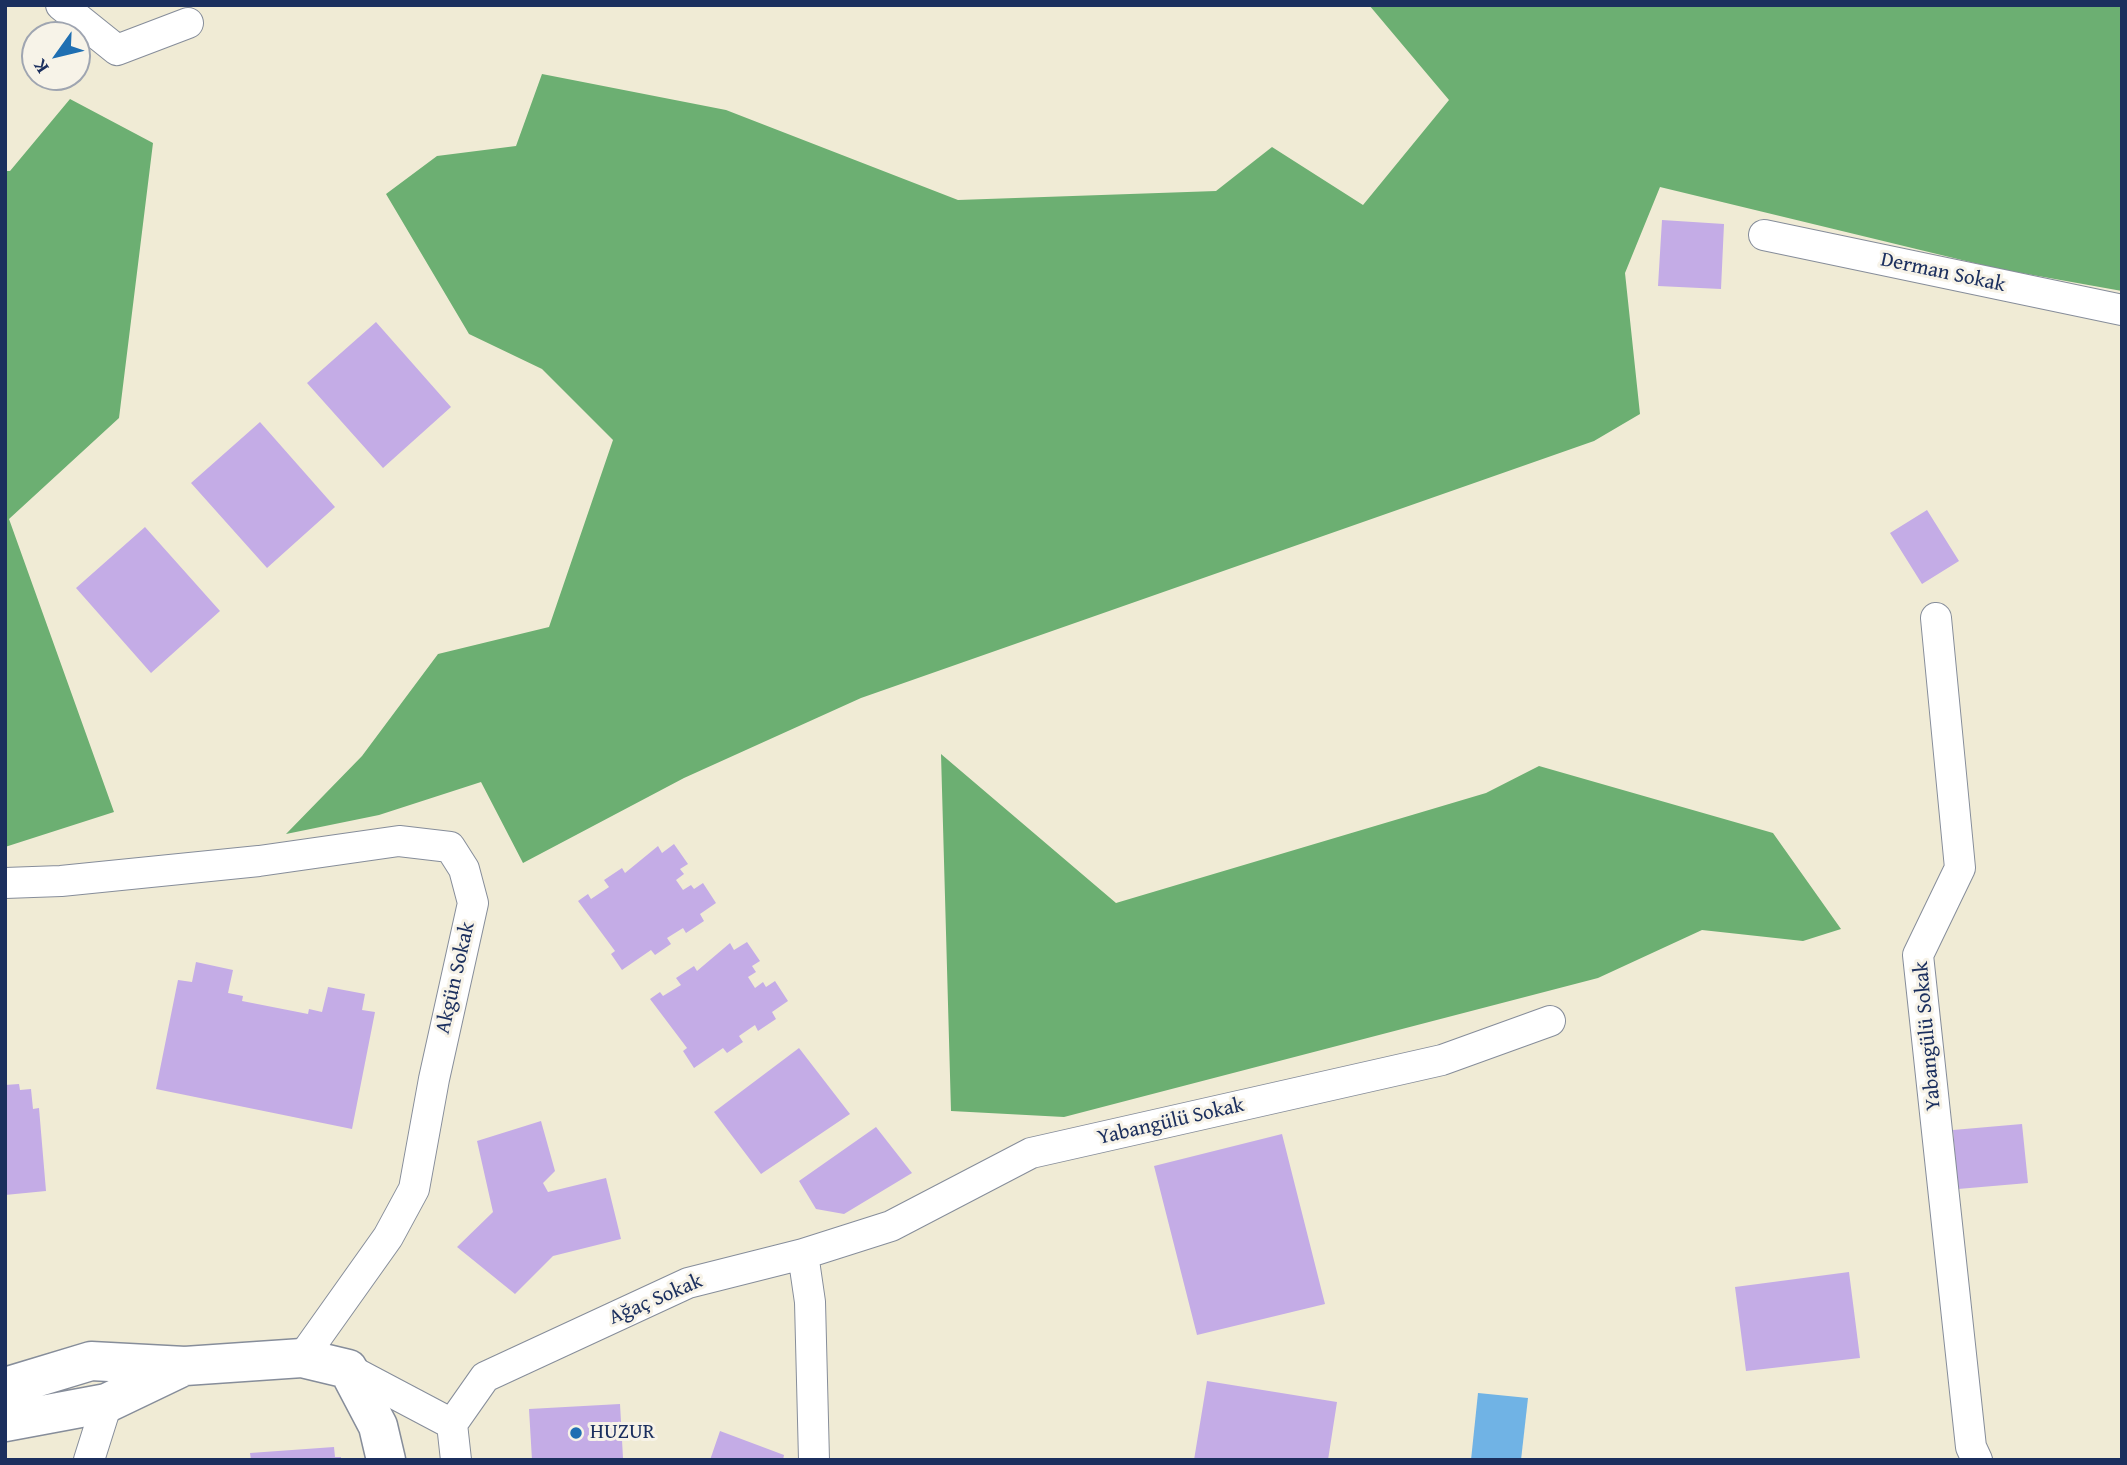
<!DOCTYPE html>
<meta charset="utf-8">
<style>
body{margin:0}
#map{position:relative;width:2127px;height:1465px;overflow:hidden;background:#f0ebd5;font-family:"Gentium Book Plus",serif}
canvas{display:block}
.frame{position:absolute;inset:0;border:7px solid #1b2f5e;pointer-events:none}
.north{position:absolute;left:21px;top:21px;width:70px;height:70px;box-sizing:border-box;background:#f7f3e8;border:2px solid #9fa5b1;border-radius:50%;rotate:236deg;font-size:19px;font-weight:700;line-height:28px;text-align:center;color:#1b2f5e}
.north::after{content:'';display:block;margin:auto;width:24px;height:32px;background:#1f6fb2;clip-path:polygon(50% 0,100% 100%,50% 72%,0 100%)}
</style>
<div id="map">
<canvas width="2127" height="1465"></canvas>
<div class="frame"></div>
<div class="north">K</div>
</div>
<script>
const ctx = document.querySelector('canvas').getContext('2d');
ctx.lineJoin = 'round';
function fill(path, color) { ctx.fillStyle = color; ctx.fill(path, 'evenodd'); }
const poly = rows => new Path2D(rows.map(r => 'M' + r).join(''));
function stroke(path, color, width, dash) { ctx.strokeStyle = color; ctx.lineWidth = width; ctx.lineCap = dash ? 'butt' : 'round'; ctx.setLineDash(dash || []); ctx.stroke(path); }
function write(font, color, halo, rows, align = 'center') {
  ctx.font = font + ' "Gentium Book Plus",serif'; ctx.lineWidth = 6; ctx.setLineDash([]); ctx.textBaseline = 'middle'; ctx.strokeStyle = halo; ctx.fillStyle = color; for (const [text, x, y, turn = 0] of rows) {
    ctx.save(); ctx.translate(x, y); ctx.rotate((+turn || 0) * Math.PI / 180); ctx.textAlign = isNaN(turn) ? turn : align; if (halo) ctx.strokeText(text, 0, 0); ctx.fillText(text, 0, 0); ctx.restore();
  }
}
fill(poly([
 [1369,5,2122,5,2122,291,1999,269,1660,187,1625,273,1640,414,1594,441,861,698,684,778,523,863,481,782,379,815,286,834,362,756,438,654,549,627,613,440,542,369,469,334,386,194,437,156,516,146,542,74,726,110,958,200,1216,191,1272,147,1363,205,1449,100],
 [70,99,153,143,119,418,9,519,114,812,5,847,5,171,10,171],
 [941,754,1116,903,1486,793,1539,766,1773,833,1841,929,1803,941,1702,930,1598,978,1064,1117,951,1111]
]), '#6caf72');
fill(poly([
 [1478,1393,1528,1398,1521,1460,1471,1460]
]), '#70b3e5');
fill(poly([
 [1662,220,1724,224,1721,289,1658,286],
 [376,322,451,407,383,468,307,383],
 [260,422,335,507,267,568,191,483],
 [1927,510,1959,561,1922,584,1890,533],
 [145,527,220,611,151,673,76,588],
 [674,844,688,864,680,869,684,874,676,880,683,890,691,885,694,889,703,883,716,903,700,914,704,921,686,933,683,928,667,938,671,944,655,955,651,950,622,970,611,954,615,951,578,901,588,894,591,899,609,887,604,880,622,868,625,873,658,846,662,853],
 [747,942,760,961,752,966,756,972,748,977,755,988,763,982,766,987,775,981,788,1001,772,1012,776,1019,758,1031,755,1025,739,1036,743,1042,727,1053,723,1048,694,1068,683,1051,687,1048,650,999,660,992,663,996,681,985,676,978,694,966,697,971,730,943,734,950],
 [196,962,233,970,228,993,243,996,242,1001,308,1014,309,1009,322,1012,328,987,365,994,362,1010,375,1012,352,1129,156,1089,178,980,192,982],
 [799,1048,850,1114,761,1174,714,1112],
 [19,1084,20,1090,31,1089,33,1109,39,1108,46,1191,5,1195,5,1085],
 [541,1121,555,1171,543,1183,548,1192,606,1178,621,1239,553,1256,515,1294,457,1247,493,1212,477,1141],
 [2022,1124,2028,1183,1958,1189,1953,1130],
 [876,1127,912,1173,844,1214,816,1209,799,1181],
 [1282,1134,1325,1304,1197,1335,1154,1166],
 [1849,1272,1860,1358,1746,1371,1735,1287],
 [1207,1381,1337,1402,1328,1460,1194,1460],
 [620,1404,623,1458,532,1460,529,1409],
 [720,1431,784,1455,783,1460,710,1460],
 [334,1447,335,1457,341,1457,341,1460,251,1460,250,1453]
]), '#c4ace6');
const street = poly([
 [61,5,117,50,188,23],
 [1764,235,2122,310],
 [1936,618,1960,868,1918,955,1971,1447,1977,1460],
 [5,883,61,881,259,861,399,841,450,847,464,869,473,903,434,1079,414,1189,388,1237,302,1358],
 [803,1254,891,1226,1031,1153,1442,1060,1550,1021],
 [348,1369,452,1424,485,1377,688,1283,803,1254,810,1302,814,1460],
 [452,1424,456,1460],
 [89,1460,107,1403]
]);
const secondary = poly([
 [5,1387,91,1361,185,1366,302,1358,348,1369,378,1426,386,1460],
 [5,1422,107,1403,180,1368]
]);
stroke(street, '#868d9a', 32);
stroke(secondary, '#868d9a', 41);
stroke(street, '#fff', 30);
stroke(secondary, '#fff', 38);
for (const [x, y, r, color] of [
 [576,1433,7,"#1f6fb2"]
]) { const dot = new Path2D(); dot.arc(x, y, r, 0, 2 * Math.PI); ctx.fillStyle = color; ctx.fill(dot); stroke(dot, '#f7f3e8', 2.5); }
write('21px', '#1b2f5e', '#f7f3e8', [
 ["Derman Sokak",1943,273,12],
 ["Akgün Sokak",456,978,-77],
 ["Yabangülü Sokak",1928,1036,-95],
 ["Yabangülü Sokak",1171,1122,-13],
 ["Ağaç Sokak",656,1300,-23]
]);
write('21px', '#1b2f5e', '#f7f3e8', [
 ["HUZUR",590,1433]
], 'left');
</script>
